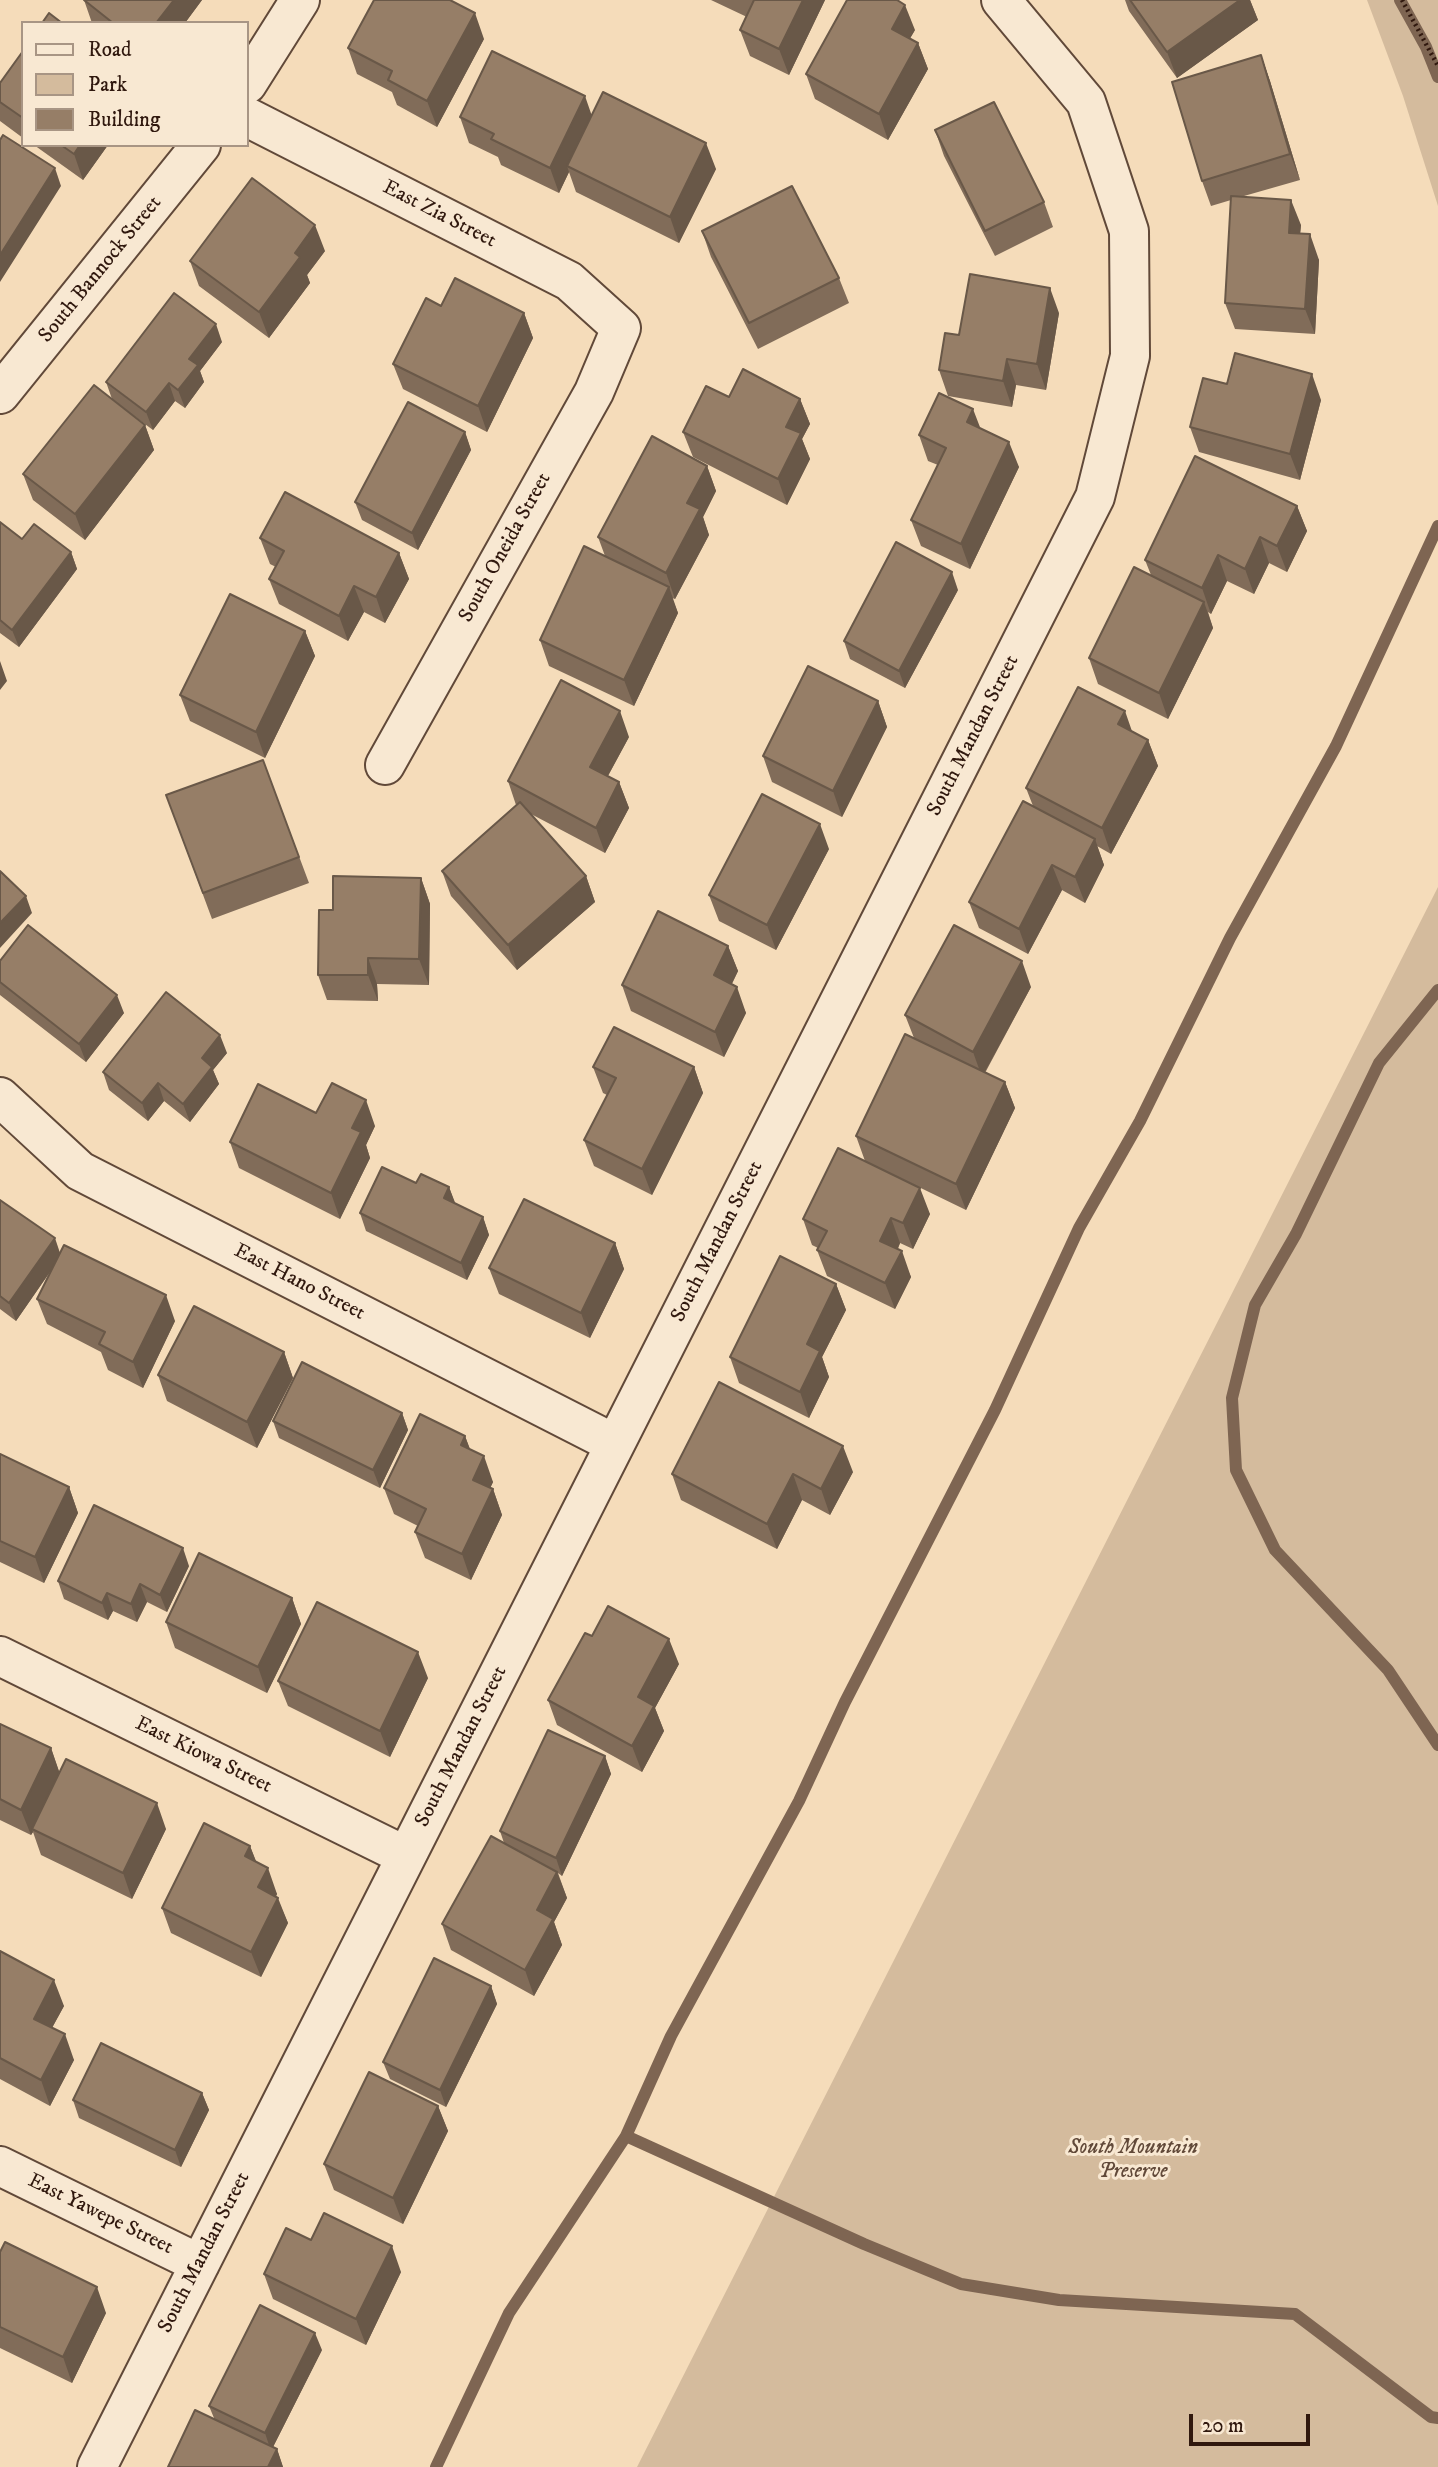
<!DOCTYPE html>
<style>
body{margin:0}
#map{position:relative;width:1438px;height:2467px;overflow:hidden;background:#f5dcba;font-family:"IM FELL DW Pica",serif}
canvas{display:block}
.legend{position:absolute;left:21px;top:21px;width:228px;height:126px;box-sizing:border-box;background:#f8e8d2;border:2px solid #a89584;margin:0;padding:9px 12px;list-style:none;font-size:21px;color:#30180e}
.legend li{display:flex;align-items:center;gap:14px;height:35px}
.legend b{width:35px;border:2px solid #a89584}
.scale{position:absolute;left:1189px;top:2414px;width:121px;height:32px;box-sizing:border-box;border:4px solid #30180e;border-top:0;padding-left:9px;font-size:21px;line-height:24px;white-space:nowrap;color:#30180e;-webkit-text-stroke:5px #f8e8d2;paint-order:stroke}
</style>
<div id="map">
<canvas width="1438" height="2467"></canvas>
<ul class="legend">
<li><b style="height:9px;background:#f8e8d2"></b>Road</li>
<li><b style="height:19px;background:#d4bb9d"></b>Park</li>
<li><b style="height:19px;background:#967e67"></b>Building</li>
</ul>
<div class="scale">20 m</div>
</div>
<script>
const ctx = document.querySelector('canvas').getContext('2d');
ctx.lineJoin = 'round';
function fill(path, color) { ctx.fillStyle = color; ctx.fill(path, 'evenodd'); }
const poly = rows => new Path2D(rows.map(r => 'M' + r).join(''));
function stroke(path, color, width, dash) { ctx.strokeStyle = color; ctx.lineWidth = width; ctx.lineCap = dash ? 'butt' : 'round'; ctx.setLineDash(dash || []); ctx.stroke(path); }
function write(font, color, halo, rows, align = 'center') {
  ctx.font = font + ' "IM FELL DW Pica",serif'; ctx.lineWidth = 6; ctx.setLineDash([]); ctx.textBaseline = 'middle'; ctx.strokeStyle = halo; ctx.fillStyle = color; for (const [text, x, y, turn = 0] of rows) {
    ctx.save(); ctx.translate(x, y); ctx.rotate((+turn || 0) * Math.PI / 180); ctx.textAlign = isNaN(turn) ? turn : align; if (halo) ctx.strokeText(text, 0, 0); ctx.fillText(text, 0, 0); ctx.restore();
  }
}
fill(poly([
 [1367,0,1438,0,1438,206,1403,96],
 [1438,887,1438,2467,637,2467]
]), '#d4bb9d');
stroke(poly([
 [1400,0,1426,47,1438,77],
 [1438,990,1379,1063,1296,1234,1255,1305,1232,1398,1236,1470,1275,1550,1388,1670,1438,1745],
 [626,2136,864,2244,961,2284,1059,2300,1295,2314,1431,2417,1438,2418],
 [436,2467,509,2313,626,2136,671,2036,799,1801,845,1702,995,1410,1079,1228,1140,1121,1230,938,1336,746,1438,526]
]), '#7e6552', 12);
const minor = poly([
 [247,84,300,0],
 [247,117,569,281,621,328,594,392,385,765],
 [0,394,201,145],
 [0,1097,80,1171,615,1444],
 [0,1656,406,1856],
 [0,2166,200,2264],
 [97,2467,1095,497,1130,356,1129,231,1086,102,1001,0]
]);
stroke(minor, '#614939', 42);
stroke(poly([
 [1402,0,1438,66]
]), '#30180e', 4.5, [2, 3.5]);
stroke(minor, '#f8e8d2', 38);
fill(poly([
 [84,0,202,0,185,23,92,23],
 [711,0,825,0,789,75,750,56,740,30,747,17],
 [1125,0,1250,0,1258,20,1177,78,1129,11],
 [915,30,910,38,918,43,928,69,888,140,815,99,806,74],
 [484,39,437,127,397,105,392,92,357,74,348,48],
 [23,51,23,138,0,121,0,83],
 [1261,55,1270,81,1300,180,1244,196,1301,225,1300,233,1319,260,1315,334,1235,329,1225,303,1231,200,1211,206,1202,181],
 [592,115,716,169,679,243,576,192,569,172,559,193,501,165,498,157,469,143,460,117],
 [935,130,1044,202,1053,227,995,256,944,156],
 [34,145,108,145,83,180],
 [702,231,839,278,849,303,758,349,711,257],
 [325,251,307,275,310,283,269,338,199,286,190,261],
 [441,306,524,313,533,338,487,432,403,389,393,364],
 [1059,313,1046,390,1016,385,1012,407,948,396,939,370,959,335],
 [222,342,200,371,204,382,185,408,175,401,153,430,119,405,145,425,154,450,85,540,33,500,23,474,112,399,106,382],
 [729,397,800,399,810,424,802,439,810,459,787,505,693,457,683,432],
 [1321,400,1300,480,1199,452,1190,427],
 [980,428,1019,467,970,569,921,546,911,520,938,465,928,461,919,435],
 [465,432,471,450,418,550,362,520,355,502],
 [707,466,716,491,703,517,709,535,675,599,672,598,678,613,634,706,549,666,540,640,605,556,598,537],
 [1297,506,1307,531,1287,572,1269,563,1254,594,1227,581,1211,614,1208,612,1213,628,1168,719,1098,684,1089,658,1151,575,1145,560],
 [0,522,22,539,71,552,77,569,19,647,0,633],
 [260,538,399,553,409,579,385,623,364,612,348,641,279,604,269,579,276,567,270,564],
 [958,590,905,688,850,659,844,641],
 [305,631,315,656,265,758,190,721,180,695],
 [878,701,887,727,842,817,772,782,763,756],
 [1132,731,1148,740,1158,766,1111,854,1097,846,1104,865,1085,903,1062,890,1028,954,979,928,969,902,1033,806,1026,788],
 [629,737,608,776,619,782,629,808,605,853,531,814,586,876,595,902,517,970,451,896,442,871,516,805,508,781],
 [263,760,309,883,212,919,166,795],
 [829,849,776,950,719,921,709,895],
 [421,878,430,904,429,985,377,984,378,1001,327,1000,318,975,333,910],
 [728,946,738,971,732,984,746,1013,724,1057,631,1011,622,985],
 [0,961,124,1013,86,1062,0,995],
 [1031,987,985,1073,1005,1082,1015,1108,966,1210,894,1175,930,1214,913,1249,900,1243,898,1249,911,1277,895,1309,827,1276,817,1250,818,1248,812,1245,803,1219,865,1161,856,1136,914,1038,905,1015],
 [227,1053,213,1070,219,1084,190,1122,164,1101,148,1121,109,1090,103,1072],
 [593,1067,694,1067,703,1093,652,1195,594,1166,584,1140,607,1095,603,1093],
 [316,1113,375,1126,366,1145,370,1158,340,1219,239,1168,230,1142],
 [416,1183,449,1187,455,1204,483,1217,489,1235,467,1280,366,1231,360,1213],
 [0,1200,60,1253,175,1321,143,1388,108,1370,101,1352,47,1324,37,1299,52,1269,16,1321,0,1309],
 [615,1243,624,1269,590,1338,499,1294,489,1268],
 [836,1284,846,1310,822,1357,829,1377,809,1418,739,1383,730,1357],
 [284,1352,293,1378,257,1448,167,1401,158,1375],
 [402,1413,408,1430,380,1488,279,1438,273,1421],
 [465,1436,470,1450,493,1482,490,1488,493,1489,502,1515,471,1580,425,1558,415,1532,418,1526,394,1514,384,1488],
 [0,1454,69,1487,78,1513,44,1583,0,1562],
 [853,1472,830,1515,802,1500,777,1549,681,1500,672,1474],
 [189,1566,167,1612,147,1602,137,1622,113,1611,108,1620,64,1599,58,1581],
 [292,1598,301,1624,267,1693,175,1648,166,1622],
 [592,1636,679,1664,655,1708,664,1731,642,1772,557,1725,548,1700],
 [428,1678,390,1757,288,1706,278,1681],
 [0,1724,51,1748,59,1772,166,1829,132,1899,41,1855,33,1832,31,1835,0,1820],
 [605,1756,611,1774,562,1876,558,1873,567,1898,554,1922,562,1945,534,1996,451,1950,442,1924,504,1843,500,1831],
 [250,1846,256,1862,277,1894,276,1896,288,1923,261,1977,171,1933,162,1908],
 [0,1951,64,2006,52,2028,74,2060,50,2106,0,2079],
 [491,1986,497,2004,446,2107,390,2079,383,2062],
 [202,2093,209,2110,181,2167,79,2118,73,2100],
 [438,2106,448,2131,403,2224,334,2190,324,2164],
 [311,2240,401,2272,366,2345,273,2299,264,2274],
 [0,2252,106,2313,72,2383,0,2348],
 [322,2350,273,2447,277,2449,283,2467,168,2467,214,2418,209,2406]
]), '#816c59');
fill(poly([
 [174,0,202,0,185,23,156,23],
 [803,0,825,0,789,75,779,49],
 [1240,0,1250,0,1258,20,1177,78,1167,52],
 [905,5,915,30,901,54,892,29],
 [475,13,484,39,437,127,427,101],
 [918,43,928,69,888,140,879,114],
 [1261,55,1270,81,1300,180,1290,154],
 [585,96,594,122,567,166,569,172,559,193,550,168],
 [706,143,716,169,679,243,670,217],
 [80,145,108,145,83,180,74,154],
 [55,168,61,186,0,282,0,255],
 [1291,200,1301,225,1298,258,1289,233],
 [315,225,325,251,307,275,310,283,269,338,259,312,295,253],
 [1310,234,1319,260,1315,334,1305,309],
 [1050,288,1059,313,1046,390,1037,364],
 [524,313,533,338,487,432,478,406],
 [216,324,222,342,200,371,204,382,185,408,178,390,189,359],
 [1007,359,1016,385,1012,407,1003,381],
 [1312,374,1321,400,1300,480,1290,454],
 [169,383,175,401,153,430,146,412],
 [800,399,810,424,802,439,810,459,787,505,778,479,786,427],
 [973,409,983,435,967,422],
 [145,425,154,450,85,540,75,514],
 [465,432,471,450,418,550,412,533],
 [1009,442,1019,467,970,569,961,544],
 [707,466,716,491,703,517,709,535,675,599,666,573,687,503],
 [1297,506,1307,531,1287,572,1277,546],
 [1260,537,1269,563,1254,594,1245,569],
 [71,552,77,569,19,647,12,630],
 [399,553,409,579,385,623,376,597],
 [1218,555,1227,581,1211,614,1202,588],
 [952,572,958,590,905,688,899,671],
 [354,586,364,612,348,641,339,616],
 [669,587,678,613,634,706,624,680],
 [1204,602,1213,628,1168,719,1159,693],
 [305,631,315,656,265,758,256,732],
 [0,661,7,681,0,690],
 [878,701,887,727,842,817,833,791],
 [620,711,629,737,599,792,590,767],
 [1125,711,1134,737,1118,724],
 [1148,740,1158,766,1111,854,1102,828],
 [619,782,629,808,605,853,596,828],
 [820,824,829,849,776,950,767,925],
 [1095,839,1104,865,1085,903,1075,877],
 [1052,865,1062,890,1028,954,1019,929],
 [586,876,595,902,517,970,508,945],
 [421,878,430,904,429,985,419,959],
 [26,896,32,913,0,948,0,923],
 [728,946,738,971,723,1001,714,975],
 [368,958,377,984,378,1001,368,975],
 [1022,961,1031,987,982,1077,973,1052],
 [737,987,746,1013,724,1057,715,1032],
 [117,995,124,1013,86,1062,79,1044],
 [220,1035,227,1053,213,1070,219,1084,190,1122,183,1104,202,1058],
 [694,1067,703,1093,652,1195,642,1169],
 [1005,1082,1015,1108,966,1210,956,1184],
 [158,1083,164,1101,148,1121,142,1103],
 [366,1100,375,1126,366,1145,370,1158,340,1219,331,1193,352,1128],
 [449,1187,456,1205,444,1198],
 [920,1188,930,1214,913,1249,903,1223],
 [483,1217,489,1235,467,1280,461,1263],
 [891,1218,900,1243,889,1266,880,1241],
 [55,1238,61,1256,16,1321,9,1303],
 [615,1243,624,1269,590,1338,581,1313],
 [902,1251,911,1277,895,1309,885,1283],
 [836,1284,846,1310,822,1357,829,1377,809,1418,800,1392,807,1344],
 [166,1295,175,1321,143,1388,133,1362],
 [284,1352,293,1378,257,1448,247,1422],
 [402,1413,408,1430,380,1488,373,1470],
 [465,1436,475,1462,461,1445],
 [843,1446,853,1472,830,1515,821,1489],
 [484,1456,493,1482,482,1506,473,1480],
 [793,1474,802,1500,777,1549,767,1524],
 [69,1487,78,1513,44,1583,35,1557],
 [493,1489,502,1515,471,1580,462,1554],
 [183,1548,189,1566,167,1612,160,1595],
 [140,1584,147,1602,137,1622,131,1604],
 [107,1593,113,1611,108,1620,102,1603],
 [292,1598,301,1624,267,1693,258,1667],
 [669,1639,679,1664,655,1708,664,1731,642,1772,632,1746,638,1697],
 [418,1652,428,1678,390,1757,380,1731],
 [51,1748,60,1774,32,1829,33,1832,31,1835,21,1810],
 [605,1756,611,1774,562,1876,556,1858],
 [157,1803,166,1829,132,1899,123,1873],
 [250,1846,260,1871,245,1856],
 [268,1868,277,1894,268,1913,258,1887],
 [557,1872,567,1898,554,1922,562,1945,534,1996,525,1970,537,1910],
 [278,1898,288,1923,261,1977,251,1952],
 [54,1980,64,2006,43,2044,34,2019],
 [491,1986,497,2004,446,2107,440,2090],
 [65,2034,74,2060,50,2106,41,2080],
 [202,2093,209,2110,181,2167,175,2150],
 [438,2106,448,2131,403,2224,393,2198],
 [392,2246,401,2272,366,2345,356,2319],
 [97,2287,106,2313,72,2383,63,2357],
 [315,2333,322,2350,271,2451,265,2433],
 [277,2449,283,2467,268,2467]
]), '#695848');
const building = poly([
 [84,0,174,0,156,23,113,23,84,0],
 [374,0,450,0,475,13,427,101,388,80,392,71,348,48,374,0],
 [754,0,803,0,779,49,740,30,754,0],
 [847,0,897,0,905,5,892,29,918,43,879,114,806,74,847,0],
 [1130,0,1240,0,1167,52,1130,0],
 [49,13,62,23,42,23,49,13],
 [23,51,23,118,0,102,0,83,23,51],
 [492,51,585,96,550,168,491,139,494,134,460,117,492,51],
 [1261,55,1290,154,1202,181,1172,82,1261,55],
 [603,92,706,143,670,217,567,166,603,92],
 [994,102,1044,202,985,231,935,130,994,102],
 [3,135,55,168,0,255,0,140,3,135],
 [61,145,80,145,74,154,61,145],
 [252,178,315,225,295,253,300,257,259,312,190,261,252,178],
 [792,186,839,278,749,323,702,231,792,186],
 [1231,196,1291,200,1289,233,1310,234,1305,309,1225,303,1231,196],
 [970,274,1050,288,1037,364,1007,359,1003,381,939,370,945,333,959,335,970,274],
 [455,278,524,313,478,406,393,364,426,298,441,306,455,278],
 [174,293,216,324,189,359,198,365,178,390,169,383,146,412,106,382,174,293],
 [1235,353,1312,374,1290,454,1190,427,1203,378,1227,384,1235,353],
 [743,369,800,399,786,427,801,433,778,479,683,432,706,386,729,397,743,369],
 [94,385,145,425,75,514,23,474,94,385],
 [939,393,973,409,967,422,1009,442,961,544,911,520,946,448,919,435,939,393],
 [408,402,465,432,412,533,355,502,408,402],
 [652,436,707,466,687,503,700,509,666,573,598,537,652,436],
 [1195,456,1297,506,1277,546,1260,537,1245,569,1218,555,1202,588,1145,560,1195,456],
 [285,492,399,553,376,597,354,586,339,616,269,579,284,551,260,538,285,492],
 [0,522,22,539,34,524,71,552,12,630,0,620,0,522],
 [896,542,952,572,899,671,844,641,896,542],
 [584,546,669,587,624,680,540,640,584,546],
 [1134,567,1204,602,1159,693,1089,658,1134,567],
 [230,594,305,631,256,732,180,695,230,594],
 [808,666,878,701,833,791,763,756,808,666],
 [561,680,620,711,590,767,619,782,596,828,508,781,561,680],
 [1078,687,1125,711,1118,724,1148,740,1102,828,1026,788,1078,687],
 [263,760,299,857,203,893,166,795,263,760],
 [762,794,820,824,767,925,709,895,762,794],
 [1023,801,1095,839,1075,877,1052,865,1019,929,969,902,1023,801],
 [520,802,586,876,508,945,442,871,520,802],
 [0,871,26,896,0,923,0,871],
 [333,876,421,878,419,959,368,958,368,975,318,975,319,910,333,910,333,876],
 [658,911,728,946,714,975,737,987,715,1032,622,985,658,911],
 [28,925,117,995,79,1044,0,982,0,961,28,925],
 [954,925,1022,961,973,1052,905,1015,954,925],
 [166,992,220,1035,202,1058,212,1067,183,1104,158,1083,142,1103,103,1072,166,992],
 [614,1027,694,1067,642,1169,584,1140,616,1078,593,1067,614,1027],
 [905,1034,1005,1082,956,1184,856,1136,905,1034],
 [332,1083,366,1100,352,1128,361,1132,331,1193,230,1142,258,1084,316,1113,332,1083],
 [838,1148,920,1188,903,1223,891,1218,880,1241,902,1251,885,1283,817,1250,827,1231,803,1219,838,1148],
 [382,1167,416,1183,421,1174,449,1187,444,1198,483,1217,461,1263,360,1213,382,1167],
 [524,1199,615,1243,581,1313,489,1268,524,1199],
 [0,1200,55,1238,9,1303,0,1296,0,1200],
 [64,1245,166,1295,133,1362,99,1344,105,1332,37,1299,64,1245],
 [780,1256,836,1284,807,1344,820,1351,800,1392,730,1357,780,1256],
 [194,1306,284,1352,247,1422,158,1375,194,1306],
 [302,1362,402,1413,373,1470,273,1421,302,1362],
 [719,1382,843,1446,821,1489,793,1474,767,1524,672,1474,719,1382],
 [420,1414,465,1436,461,1445,484,1456,473,1480,493,1489,462,1554,415,1532,426,1509,384,1488,420,1414],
 [0,1454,69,1487,35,1557,0,1541,0,1454],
 [94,1505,183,1548,160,1595,140,1584,131,1604,107,1593,102,1603,58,1581,94,1505],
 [199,1553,292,1598,258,1667,166,1622,199,1553],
 [317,1602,418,1652,380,1731,278,1681,317,1602],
 [608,1606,669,1639,638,1697,654,1706,632,1746,548,1700,585,1633,592,1636,608,1606],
 [0,1724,51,1748,21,1810,0,1799,0,1724],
 [548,1730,605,1756,556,1858,500,1831,548,1730],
 [66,1759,157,1803,123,1873,32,1829,66,1759],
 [204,1823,250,1846,245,1856,268,1868,258,1887,278,1898,251,1952,162,1908,204,1823],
 [491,1836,557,1872,537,1910,553,1919,525,1970,442,1924,491,1836],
 [0,1951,54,1980,34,2019,65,2034,41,2080,0,2058,0,1951],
 [434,1958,491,1986,440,2090,383,2062,434,1958],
 [101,2043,202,2093,175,2150,73,2100,101,2043],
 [369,2072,438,2106,393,2198,324,2164,369,2072],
 [324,2213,392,2246,356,2319,264,2274,286,2228,311,2240,324,2213],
 [5,2242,97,2287,63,2357,0,2327,0,2252,5,2242],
 [260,2305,315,2333,265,2433,209,2406,260,2305],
 [195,2410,277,2449,268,2467,168,2467,195,2410]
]);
fill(building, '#967e67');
stroke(building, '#695848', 2);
write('21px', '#30180e', '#f8e8d2', [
 ["East Zia Street",439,215,27],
 ["South Bannock Street",101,270,-51],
 ["South Oneida Street",506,548,-61],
 ["South Mandan Street",974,736,-63],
 ["South Mandan Street",718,1242,-63],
 ["East Hano Street",299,1283,27],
 ["South Mandan Street",462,1747,-63],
 ["East Kiowa Street",203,1756,26],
 ["East Yawepe Street",100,2215,26],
 ["South Mandan Street",205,2253,-63]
]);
write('italic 21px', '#614939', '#f8e8d2', [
 ["South Mountain",1133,2149],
 ["Preserve",1133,2173]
]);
</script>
